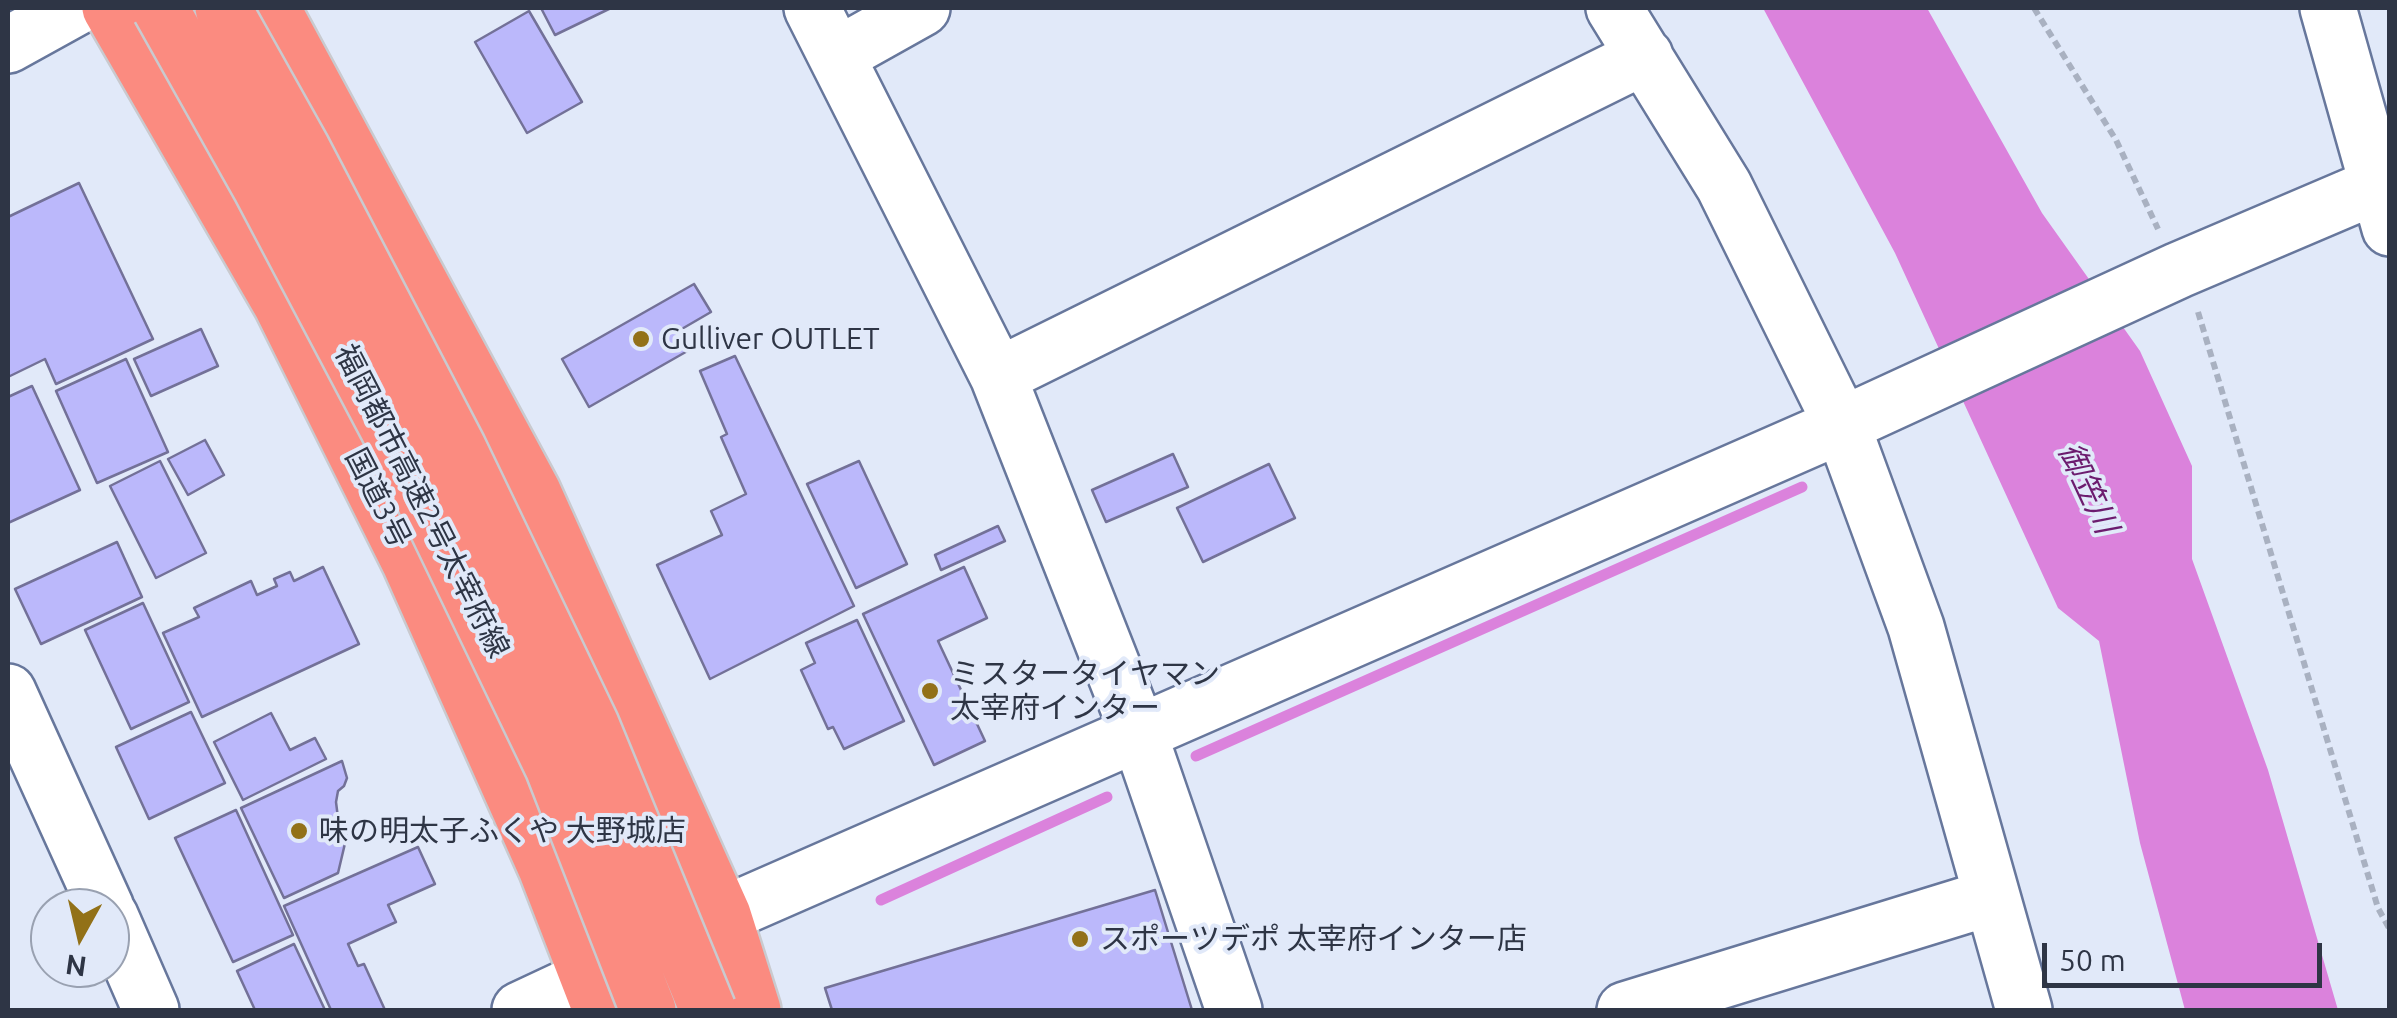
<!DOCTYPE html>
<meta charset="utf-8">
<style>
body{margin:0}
#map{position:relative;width:2397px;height:1018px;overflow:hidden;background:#e1e9f9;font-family:Ubuntu,sans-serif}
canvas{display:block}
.frame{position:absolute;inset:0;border:10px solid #2e3545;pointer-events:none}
.north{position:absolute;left:30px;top:888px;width:100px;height:100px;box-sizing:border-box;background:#e1e9f9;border:2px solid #99a1b1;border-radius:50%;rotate:188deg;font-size:28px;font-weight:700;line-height:40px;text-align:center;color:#2e3545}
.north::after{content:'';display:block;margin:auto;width:35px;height:45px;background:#927118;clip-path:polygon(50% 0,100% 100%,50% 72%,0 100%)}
.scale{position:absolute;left:2042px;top:943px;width:280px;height:45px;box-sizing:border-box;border:5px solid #2e3545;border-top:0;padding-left:12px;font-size:30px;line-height:35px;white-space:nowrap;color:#2e3545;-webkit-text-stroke:8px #e1e9f9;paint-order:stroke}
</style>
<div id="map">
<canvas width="2397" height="1018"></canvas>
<div class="frame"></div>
<div class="north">N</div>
<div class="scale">50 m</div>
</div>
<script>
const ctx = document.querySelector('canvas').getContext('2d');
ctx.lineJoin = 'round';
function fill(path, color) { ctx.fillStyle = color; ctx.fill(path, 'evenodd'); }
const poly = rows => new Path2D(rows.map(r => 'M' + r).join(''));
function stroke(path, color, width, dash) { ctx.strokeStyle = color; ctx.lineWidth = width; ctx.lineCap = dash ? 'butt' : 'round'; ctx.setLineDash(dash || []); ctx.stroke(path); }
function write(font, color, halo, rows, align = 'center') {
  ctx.font = font + ' Ubuntu,"Noto Sans JP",sans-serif'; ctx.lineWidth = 8; ctx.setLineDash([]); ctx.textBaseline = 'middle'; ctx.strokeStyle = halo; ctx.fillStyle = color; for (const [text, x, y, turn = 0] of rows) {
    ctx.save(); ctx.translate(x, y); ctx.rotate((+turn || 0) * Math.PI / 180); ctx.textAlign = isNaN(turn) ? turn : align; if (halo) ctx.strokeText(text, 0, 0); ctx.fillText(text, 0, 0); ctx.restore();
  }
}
fill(poly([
 [1763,8,1927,8,2042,213,2140,351,2192,466,2192,559,2268,770,2338,1010,2185,1010,2140,843,2099,641,2058,608,1895,253]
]), '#db82dc');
stroke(poly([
 [1196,756,1802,487],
 [881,900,1107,797]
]), '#db82dc', 11);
const building = poly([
 [541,8,611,8,555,35,541,8],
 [529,11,582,102,527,133,475,42,529,11],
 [79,183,153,339,56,384,45,359,8,377,8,217,79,183],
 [694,284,711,312,680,330,691,349,589,407,562,359,694,284],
 [201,329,218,366,151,396,134,359,201,329],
 [735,356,854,606,710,679,657,565,722,535,711,511,746,494,721,437,727,434,700,371,735,356],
 [126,359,168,452,97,483,56,391,126,359],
 [32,386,80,490,8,523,8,397,32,386],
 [205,440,224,475,188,495,168,459,205,440],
 [1173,454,1188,487,1106,522,1092,490,1173,454],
 [160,461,206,553,156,578,110,486,160,461],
 [859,461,907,564,856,588,807,484,859,461],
 [1269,464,1295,518,1203,562,1177,508,1269,464],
 [998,526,1005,541,941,570,935,555,998,526],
 [117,542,142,597,41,644,15,589,117,542],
 [323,567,359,644,202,717,163,633,199,617,194,608,251,581,257,595,277,586,274,579,290,572,294,581,323,567],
 [964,567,987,618,938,641,985,741,934,765,863,614,964,567],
 [143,603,189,702,131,729,85,630,143,603],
 [857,620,904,721,844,749,833,727,828,729,801,670,815,663,806,643,857,620],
 [191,712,225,783,149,819,116,747,191,712],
 [271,713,290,750,315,738,326,759,243,800,214,742,271,713],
 [342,761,347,778,344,786,338,791,336,802,338,818,347,835,338,873,284,898,241,808,342,761],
 [236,810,293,935,233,962,175,838,236,810],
 [418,847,435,884,388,905,396,922,348,944,358,966,364,964,385,1010,331,1010,284,906,418,847],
 [1155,890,1192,1010,832,1010,825,988,1155,890],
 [294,944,325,1010,255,1010,237,971,294,944]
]);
fill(building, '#bbb8fb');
stroke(building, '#737198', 2.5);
const minor = poly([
 [812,8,998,376,1139,734,1234,1010],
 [1614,8,1724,186,1842,425,1916,627,2024,1010],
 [2328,8,2390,228],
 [8,45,75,8],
 [838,55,922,8],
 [998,376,1645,56],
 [8,692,106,908],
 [110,916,151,1010],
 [520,1010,723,915,1842,425,2179,270,2390,180],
 [1625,1010,1992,897]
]);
const highway = poly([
 [110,8,281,304,410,563,546,868,601,1010],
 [272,8,533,492,723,915,753,1010]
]);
stroke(minor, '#67779c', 60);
stroke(highway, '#c9cacf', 60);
stroke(poly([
 [2034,8,2116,140,2158,229],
 [2198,312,2378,908,2390,930]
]), '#a9b1c1', 6, [8, 5]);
stroke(minor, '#fff', 55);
stroke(highway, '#fb8b80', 55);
const highwayBridge = poly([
 [160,8,260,186,408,466,553,767,648,1010],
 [223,8,302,149,458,448,591,725,708,1010]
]);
stroke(highwayBridge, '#c9cacf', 60, []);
stroke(highwayBridge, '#fb8b80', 55);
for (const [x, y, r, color] of [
 [641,339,10,"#927118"],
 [930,691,10,"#927118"],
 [299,831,10,"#927118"],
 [1080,939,10,"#927118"]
]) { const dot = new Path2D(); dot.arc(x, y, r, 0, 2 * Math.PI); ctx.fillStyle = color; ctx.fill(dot); stroke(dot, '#e1e9f9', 4); }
write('30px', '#2e3545', '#e1e9f9', [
 ["Gulliver OUTLET",661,339],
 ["ミスタータイヤマン",950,674],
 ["太宰府インター",950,708],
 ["味の明太子ふくや 大野城店",319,831],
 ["スポーツデポ 太宰府インター店",1100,939]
], 'left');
write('30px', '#2e3545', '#e1e9f9', [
 ["国道3号",378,498,63],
 ["福岡都市高速2号太宰府線",422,501,63]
]);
write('italic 32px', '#6c1c6f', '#e1e9f9', [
 ["御笠川",2088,488,65]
]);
</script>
